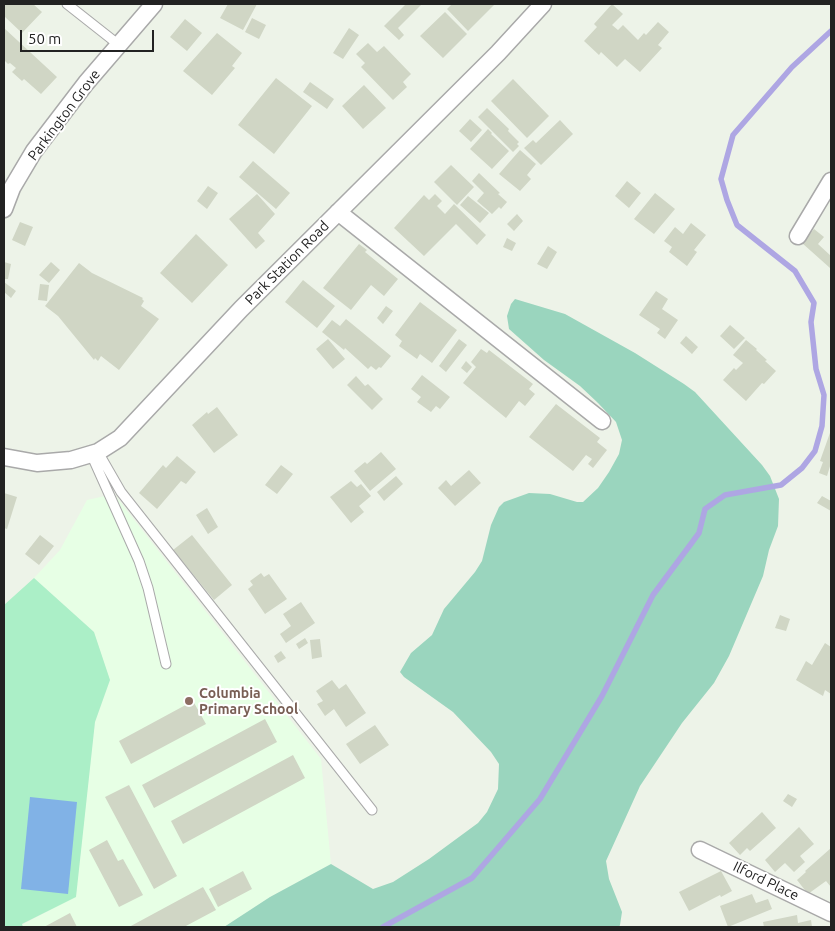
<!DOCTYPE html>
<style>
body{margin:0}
#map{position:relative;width:835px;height:931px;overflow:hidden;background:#edf3e8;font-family:Ubuntu,sans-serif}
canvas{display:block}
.frame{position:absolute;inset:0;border:5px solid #222;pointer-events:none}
.scale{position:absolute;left:20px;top:30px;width:134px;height:22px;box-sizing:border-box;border:2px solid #222;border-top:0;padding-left:6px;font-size:15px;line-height:18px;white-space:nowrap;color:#222;-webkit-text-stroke:4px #fff;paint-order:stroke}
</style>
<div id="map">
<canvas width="835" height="931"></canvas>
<div class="frame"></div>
<div class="scale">50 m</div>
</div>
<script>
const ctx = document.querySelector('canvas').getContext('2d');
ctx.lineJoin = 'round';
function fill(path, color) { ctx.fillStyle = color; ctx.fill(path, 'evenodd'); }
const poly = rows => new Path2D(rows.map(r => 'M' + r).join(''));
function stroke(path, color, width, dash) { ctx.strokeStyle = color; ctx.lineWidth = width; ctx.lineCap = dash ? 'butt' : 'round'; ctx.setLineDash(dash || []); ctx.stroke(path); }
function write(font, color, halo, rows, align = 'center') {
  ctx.font = font + ' Ubuntu,sans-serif'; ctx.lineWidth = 4; ctx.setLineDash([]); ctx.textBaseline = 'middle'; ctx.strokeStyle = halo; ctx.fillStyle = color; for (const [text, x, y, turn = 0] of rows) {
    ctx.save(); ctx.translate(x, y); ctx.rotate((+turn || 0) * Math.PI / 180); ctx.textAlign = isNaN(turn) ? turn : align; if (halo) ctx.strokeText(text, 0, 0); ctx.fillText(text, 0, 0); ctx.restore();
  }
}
fill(poly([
 [114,494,321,759,331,864,270,897,224,927,23,927,22,925,76,896,95,722,110,680,94,632,34,578,60,550,87,500]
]), '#e7ffe5');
fill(poly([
 [34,578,94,632,110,680,95,722,76,897,22,924,23,927,4,927,4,605]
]), '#abefc7');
fill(poly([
 [515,299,565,314,635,353,684,384,695,392,762,465,770,476,779,499,778,526,769,550,763,576,729,656,714,683,682,723,640,786,606,861,609,879,622,912,620,925,619,927,224,927,270,897,331,864,373,889,393,882,429,859,478,823,487,812,498,789,499,764,491,752,453,712,404,677,400,672,411,653,432,635,444,609,475,572,482,561,491,525,499,507,504,502,529,493,550,494,577,502,583,502,598,488,609,472,619,454,622,440,616,422,598,403,580,386,544,360,509,329,507,316,511,304]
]), '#9ad5be');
fill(poly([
 [30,797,77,802,68,894,21,889]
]), '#81b2e6');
stroke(poly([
 [383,927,472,878,540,799,602,696,653,595,699,533,705,509,725,495,781,485,802,468,815,451,822,426,824,395,816,369,811,322,814,303,795,271,737,225,727,200,721,179,733,135,792,67,831,31]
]), '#aea6e3', 5.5);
fill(poly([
 [4,4,33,4,42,12,22,33,4,16],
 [228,4,257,4,243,30,220,18],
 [406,4,422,4,398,28,404,35,399,40,384,26],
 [452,4,495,4,468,31,447,9],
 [612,4,623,14,612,25,618,30,623,25,638,40,644,33,646,35,658,22,669,32,658,45,662,48,640,72,625,59,617,67,601,52,599,55,584,41,597,27,594,24],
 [445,12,467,34,443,58,420,36],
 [252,18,266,25,259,39,245,32],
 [185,19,202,33,187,51,170,37],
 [4,28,57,77,41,94,24,79,22,81,12,72,16,68,10,63,8,64,4,60],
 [349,28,359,35,343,59,333,53],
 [217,33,242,53,232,66,235,68,212,95,183,71],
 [368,43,377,52,384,46,411,74,403,82,407,87,393,100,361,67,365,63,356,54],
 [276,78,312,106,274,154,238,125],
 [513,79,549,116,527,138,491,101],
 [310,82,334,99,327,109,303,92],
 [364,85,386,108,363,129,342,106],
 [487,108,509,129,508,131,519,142,517,144,519,146,513,152,478,117],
 [470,119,482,130,471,142,459,131],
 [560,120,573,134,541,165,524,148,533,140,536,143],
 [488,129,492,133,491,134,509,151,492,169,470,149],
 [520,150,536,164,527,175,531,179,520,191,499,174],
 [253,161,290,193,276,209,239,177],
 [451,165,474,187,457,205,434,182],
 [479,173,500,193,498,194,507,202,501,209,499,207,492,214,477,201,484,193,472,181],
 [627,181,641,193,629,208,615,196],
 [208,186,218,193,207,209,197,201],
 [655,193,675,209,654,234,634,219],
 [257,194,275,214,258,233,265,241,256,249,229,219],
 [435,194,442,201,437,206,445,214,454,204,486,235,477,245,456,224,424,256,394,228,424,195,429,200],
 [468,196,489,213,480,223,460,205],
 [517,214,523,221,514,231,507,224],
 [20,222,33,227,25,246,12,240],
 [691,223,706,235,694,250,697,252,687,266,669,252,672,247,664,241,675,227,683,234],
 [814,229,824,237,818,244,831,256,830,268,802,243],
 [196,234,228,265,192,303,160,273],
 [507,238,516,243,512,251,503,247],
 [359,244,367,250,365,252,398,279,384,296,371,285,351,310,323,288],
 [548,246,557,252,547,269,537,264],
 [4,262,11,264,8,279,4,279],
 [51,262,60,270,49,283,39,275],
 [79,263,92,273,143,298,142,299,144,301,141,306,159,319,119,370,101,356,98,361,95,358,94,360,58,316,45,306],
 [303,280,335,306,317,328,285,302],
 [4,282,16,291,11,298,4,292],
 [40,284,49,285,47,301,38,300],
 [656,291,668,299,662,309,678,320,665,339,657,333,660,329,639,315],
 [420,302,457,330,432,363,420,354,417,359,399,346,402,341,395,335],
 [386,306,393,311,383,324,377,318],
 [346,319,391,356,381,368,379,367,376,370,371,366,368,369,345,348,344,350,322,332,332,320,340,326],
 [730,325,745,338,734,349,720,336],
 [686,336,698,347,692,354,680,343],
 [328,339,345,359,333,369,316,349],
 [459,339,467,345,446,372,439,366],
 [746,340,757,349,756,350,767,360,765,361,776,371,764,384,762,383,746,401,723,380,734,368,736,370,743,363,733,355],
 [481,349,487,353,489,350,533,384,529,389,535,394,525,406,519,401,506,418,463,383,476,367,471,362],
 [466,361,472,367,467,373,461,368],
 [422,375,450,397,440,409,436,406,431,412,417,402,421,397,411,389],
 [356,376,365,386,368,384,383,399,372,410,347,385],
 [556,404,600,438,597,442,607,450,593,468,588,464,592,459,586,455,573,471,529,437],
 [217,407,238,435,214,453,192,425,207,412,208,414],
 [831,430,831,463,827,476,819,473,823,462,820,461],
 [381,452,396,469,370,491,354,471,365,462,367,464],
 [177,456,196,472,186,484,181,481,157,509,139,493,163,465,166,468],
 [281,465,293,474,277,494,265,485],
 [469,470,481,483,455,506,438,488,446,480,451,486],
 [396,476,403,484,384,501,377,492],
 [351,481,357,487,361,484,371,496,359,506,364,512,351,523,330,497],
 [4,493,17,497,7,529,4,528],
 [822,496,831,501,831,511,817,503],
 [207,508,218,527,208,534,196,515],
 [40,535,54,546,39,565,25,554],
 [192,535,232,585,214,600,173,550],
 [261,573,264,577,269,574,287,599,265,614,248,589,253,585,250,581],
 [301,602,315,623,286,643,280,634,291,626,283,614],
 [780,615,790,619,786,631,775,628],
 [305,638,308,643,299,649,296,644],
 [320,639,322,657,312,659,310,640],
 [825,643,831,647,831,694,825,690,823,696,796,680,806,661,812,665],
 [281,651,286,658,278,663,274,656],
 [332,680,339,689,346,684,366,713,346,727,334,709,325,716,317,704,323,701,316,691],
 [193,701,206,724,131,764,119,741],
 [265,719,277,742,154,808,142,785],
 [375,725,389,745,360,764,346,744],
 [293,755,305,778,183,844,171,821],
 [129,785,177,876,154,889,105,797],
 [788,794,797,799,792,807,783,801],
 [762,812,776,828,750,851,747,848,740,855,729,843],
 [799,827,814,844,800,856,805,862,794,872,785,863,775,872,765,860],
 [107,840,118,861,123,859,143,895,119,907,89,850],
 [831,848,831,887,826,881,808,894,797,880,806,872,805,871],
 [243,871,252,889,218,907,209,889],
 [721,871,732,891,721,897,720,895,689,911,679,892],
 [203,887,216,910,184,927,129,927],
 [752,894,756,903,768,899,772,909,728,927,720,906],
 [70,913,77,927,44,927],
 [797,915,798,923,811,920,812,927,764,927,763,922]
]), '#d0d6c5');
const lane = poly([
 [67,4,119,45],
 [98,452,121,492,372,810],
 [91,454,139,561,148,588,166,664]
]);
const street = poly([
 [4,209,12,188,34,151,86,83,154,4],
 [338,212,602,421],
 [798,236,831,181],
 [4,457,37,463,71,460,98,452,120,438,241,309,498,53,543,4],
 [700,850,831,913]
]);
stroke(lane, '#a9a9a9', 11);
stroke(street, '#a9a9a9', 19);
stroke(lane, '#fff', 9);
stroke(street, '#fff', 16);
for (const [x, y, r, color] of [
 [189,701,5,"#8d6e63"]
]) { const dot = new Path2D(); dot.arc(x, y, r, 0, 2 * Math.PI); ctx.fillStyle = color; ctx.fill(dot); stroke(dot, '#fff', 2); }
write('14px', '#222', '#fff', [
 ["Parkington Grove",64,115,-53],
 ["Park Station Road",287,263,-45],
 ["Ilford Place",766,881,26]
]);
write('bold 14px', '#785e54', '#fff', [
 ["Columbia",199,693],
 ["Primary School",199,709]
], 'left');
</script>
